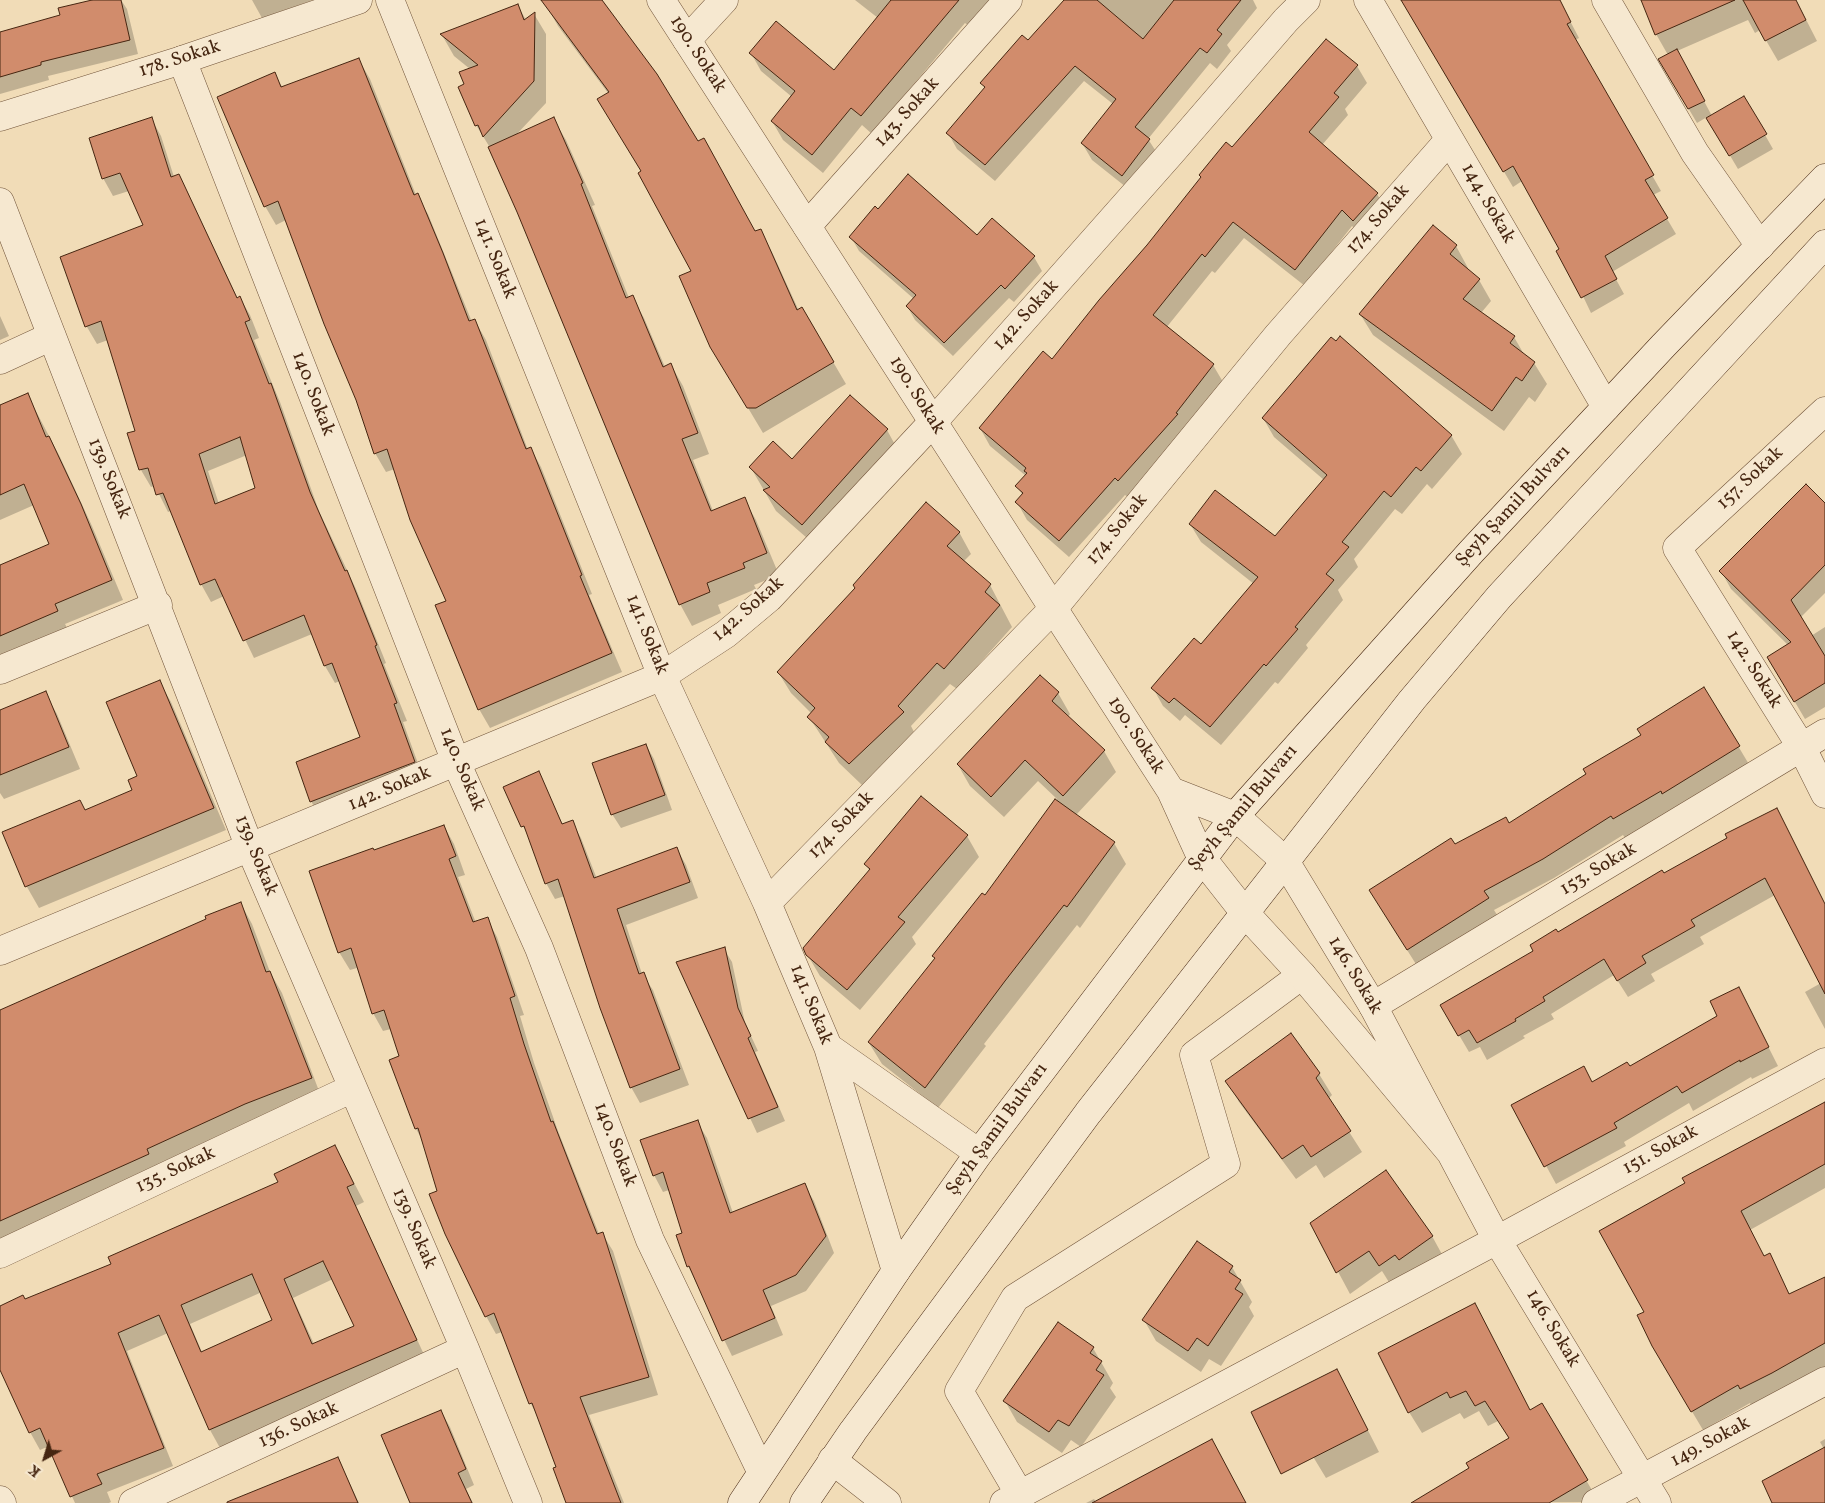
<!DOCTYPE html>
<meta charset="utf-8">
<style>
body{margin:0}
#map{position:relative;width:1825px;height:1503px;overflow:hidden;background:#f1dcb7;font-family:Vollkorn,serif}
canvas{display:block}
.north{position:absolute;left:20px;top:1433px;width:50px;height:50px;-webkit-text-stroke:4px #f6e8d0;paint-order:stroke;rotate:219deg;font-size:14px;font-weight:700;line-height:20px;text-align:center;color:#462611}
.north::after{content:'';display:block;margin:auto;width:18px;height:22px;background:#462611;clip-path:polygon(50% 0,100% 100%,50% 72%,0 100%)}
</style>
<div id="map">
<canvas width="1825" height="1503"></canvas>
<div class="north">K</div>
</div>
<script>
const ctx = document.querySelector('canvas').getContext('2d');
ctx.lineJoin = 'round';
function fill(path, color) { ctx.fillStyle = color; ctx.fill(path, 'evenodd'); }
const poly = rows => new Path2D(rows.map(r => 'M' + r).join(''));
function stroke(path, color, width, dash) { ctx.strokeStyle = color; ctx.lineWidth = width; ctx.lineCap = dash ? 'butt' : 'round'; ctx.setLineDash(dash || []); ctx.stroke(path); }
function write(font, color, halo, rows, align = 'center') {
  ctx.font = font + ' Vollkorn,serif'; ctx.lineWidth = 4.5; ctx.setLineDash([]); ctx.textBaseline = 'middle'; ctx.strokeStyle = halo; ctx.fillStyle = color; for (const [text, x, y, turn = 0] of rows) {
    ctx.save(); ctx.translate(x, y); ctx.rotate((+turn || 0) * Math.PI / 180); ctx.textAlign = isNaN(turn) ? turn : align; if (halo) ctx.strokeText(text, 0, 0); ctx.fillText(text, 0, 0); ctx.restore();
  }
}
fill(poly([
 [97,0,121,0,127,9,138,54,48,76,49,80,0,94,0,33,61,16],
 [252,0,313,0,262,18],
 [552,0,600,0,755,233,760,230,772,252,799,311,802,309,846,384,763,433,711,346,693,272,642,172,608,93,558,26,546,5],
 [855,0,994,0,970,27,965,23,872,134,862,125,823,173,783,140,772,121,792,97,761,71,751,53,834,72,878,18],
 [1066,0,1253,0,1257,8,1227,45,1231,51,1217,69,1210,63,1148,139,1159,156,1131,191,1092,160,1082,143,1113,104,1084,81,995,181,957,149,948,133,985,89,982,83,1028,42],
 [1407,0,1559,0,1579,38,1575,40,1661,191,1653,195,1676,234,1612,272,1624,294,1591,313,1561,250,1522,181,1513,187,1404,2],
 [1648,0,1796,0,1817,41,1778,61,1760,30,1755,33,1748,20,1677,51,1712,116,1744,98,1773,149,1738,169,1707,117,1697,123,1660,60,1668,55,1656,34],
 [518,6,526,20,534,14,546,34,546,103,516,135,553,119,566,140,595,205,592,206,629,298,632,297,644,318,665,367,671,365,683,386,709,454,693,460,713,511,744,499,756,520,779,575,754,585,756,589,718,605,721,613,692,626,680,604,518,211,489,146,476,125,466,85,470,69,454,56,442,35],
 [1327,40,1357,66,1367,83,1345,109,1348,115,1322,145,1377,194,1387,211,1364,237,1352,226,1305,286,1244,238,1215,273,1212,271,1166,328,1213,365,1223,382,1129,498,1125,495,1069,557,1027,520,1017,502,1023,496,1017,486,1026,476,990,446,980,428,1053,361],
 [359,60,370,79,416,195,428,214,472,322,475,321,486,340,528,450,531,449,541,467,592,594,589,595,622,672,490,728,479,709,447,602,395,469,386,472,375,453,357,400,286,220,276,225,265,206,274,74,283,88],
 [151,118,161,136,174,177,178,175,188,193,238,299,240,298,250,315,259,338,254,340,280,402,319,511,356,589,386,663,384,664,407,721,403,722,424,780,321,819,311,801,362,737,340,681,335,683,325,666,312,634,254,658,224,596,211,602,201,584,171,511,168,512,155,486,151,487,141,470,129,434,136,431,108,340,97,344,87,327,61,258,145,226,129,191,113,196,103,178],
 [247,455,257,489,219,504,208,471],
 [878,211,977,236,992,220,1034,257,1042,271,1014,302,1009,298,953,356,915,320,907,306,914,299,859,251,851,237],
 [1456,246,1468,268,1466,269,1479,280,1491,301,1481,313,1514,337,1525,356,1534,363,1547,384,1535,402,1529,397,1504,431,1373,335,1360,314],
 [0,316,9,336,0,340],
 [27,394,60,457,92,526,123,600,65,624,69,631,0,659,0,567,51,545,34,505,0,520,0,406],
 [850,397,887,430,899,452,815,545,776,511,751,468,792,461],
 [1263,418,1451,435,1462,454,1432,489,1427,484,1402,514,1395,509,1354,559,1358,567,1338,590,1343,600,1306,645,1308,648,1278,684,1275,682,1221,745,1185,715,1180,721,1163,706,1153,688,1201,645,1254,584,1201,542,1190,524,1276,538,1324,480,1274,437],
 [1825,504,1825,593,1800,618,1811,636,1825,627,1825,707,1805,719,1779,675,1788,645,1731,589,1721,571],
 [959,532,971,554,963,562,990,585,1012,627,957,689,950,684,911,726,915,734,862,785,839,763,809,717,812,714,791,693,778,672],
 [159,681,171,702,226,830,39,908,27,887,4,832,86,811,134,790],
 [1704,689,1750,766,1625,838,1623,835,1554,878,1494,910,1499,918,1419,969,1382,910,1454,846,1509,825,1642,736],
 [45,693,57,714,80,769,4,799,0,793,0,711],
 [1058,693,1070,714,1068,717,1104,751,1116,772,1076,815,1114,843,1126,864,1080,928,1077,925,984,1044,986,1046,938,1108,882,1064,869,1043,936,959,934,956,985,897,1057,799,1038,781,1004,817,970,786,958,765],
 [646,745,654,759,672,810,621,828,612,814],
 [538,772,563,825,572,822,581,838,597,879,677,849,686,865,698,898,626,925,642,974,653,990,689,1085,640,1103,631,1087,565,896,555,899,546,883,532,844,504,788],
 [444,826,454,844,465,875,458,877,476,923,487,919,497,937,524,1015,520,1016,534,1063,558,1131,599,1234,602,1233,613,1251,658,1395,589,1415,624,1503,568,1503,540,1421,531,1404,502,1332,496,1334,486,1316,439,1192,424,1143,416,1129,401,1057,391,1029,383,1031,373,1013,357,968,350,970,339,952,374,852],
 [967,836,979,857,912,937,916,944,860,1010,820,976,807,954,870,872,866,864],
 [1729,838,1825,904,1825,1029,1805,992,1821,983,1775,895,1700,937,1704,944,1651,974,1655,981,1628,997,1614,975,1551,1014,1554,1019,1523,1036,1525,1038,1487,1060,1480,1047,1469,1052,1442,1006,1535,951,1557,934],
 [241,904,252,924,270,972,282,993,322,1099,0,1246,0,1012],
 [724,949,732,962,745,1023,758,1051,755,1052,785,1121,757,1133,678,963],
 [1739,989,1778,1066,1752,1079,1751,1077,1693,1111,1689,1103,1624,1142,1626,1146,1556,1184,1513,1105,1592,1083,1630,1068,1719,1016],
 [1319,1074,1332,1095,1328,1099,1362,1152,1324,1178,1316,1165,1296,1179,1239,1102,1227,1081],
 [1825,1104,1825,1188,1750,1230,1764,1257,1769,1254,1790,1295,1825,1278,1825,1367,1783,1391,1752,1407,1750,1403,1703,1430,1653,1346,1645,1313],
 [697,1122,707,1138,733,1213,804,1185,814,1201,834,1253,806,1291,771,1306,783,1335,732,1356,688,1266,684,1234,669,1190,663,1192,654,1175],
 [335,1146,364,1202,356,1206,426,1359,220,1448,210,1430,168,1333,127,1351,173,1466,107,1492,111,1502,109,1503,75,1503,49,1446,40,1450,30,1432,0,1367,0,1307,25,1301,112,1265,280,1183],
 [333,1279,356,1327,314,1344,293,1298],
 [262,1292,274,1320,202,1352,190,1324],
 [1312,1223,1432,1236,1444,1258,1392,1287,1382,1271,1350,1294],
 [1232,1267,1252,1302,1249,1307,1254,1316,1221,1366,1209,1359,1201,1372,1156,1341,1144,1320],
 [1486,1325,1530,1411,1541,1404,1599,1502,1413,1503,1471,1468,1510,1439,1498,1421,1488,1426,1479,1411,1464,1419,1460,1413,1422,1433,1409,1412],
 [1093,1348,1113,1383,1110,1388,1116,1397,1081,1447,1071,1440,1062,1453,1017,1422,1005,1401],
 [1337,1370,1379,1452,1326,1478,1309,1450],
 [441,1411,450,1427,474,1485,466,1489,473,1503,413,1503],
 [1825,1439,1825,1503,1774,1503,1824,1449,1820,1442],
 [338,1458,359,1503,234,1503],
 [1094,1499,1096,1502,1246,1503,1086,1503]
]), '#0003');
const building = poly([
 [92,0,121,0,130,40,41,62,41,65,0,77,0,32,60,15,58,8,92,0],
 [541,0,602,0,657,74,698,141,704,138,755,231,761,229,797,310,802,307,834,362,756,408,747,408,710,347,679,276,691,271,638,173,641,171,597,99,609,92,541,0],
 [891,0,959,0,861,116,851,108,812,155,771,121,795,91,749,53,776,21,834,70,891,0],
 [1064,0,1097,0,1143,39,1174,0,1241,0,1217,30,1222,34,1207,53,1200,48,1135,127,1150,139,1122,176,1081,143,1116,99,1075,66,985,165,946,133,985,87,980,83,1022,35,1028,40,1064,0],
 [1401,0,1560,0,1571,22,1567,24,1654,175,1645,180,1668,218,1605,256,1617,279,1581,298,1556,251,1559,249,1513,166,1503,172,1401,0],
 [1641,0,1735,0,1655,35,1641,0],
 [1743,0,1796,0,1806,20,1765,41,1743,0],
 [518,4,524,20,535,12,534,81,483,137,478,125,475,126,458,87,464,84,459,72,478,65,440,34,518,4],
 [1326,39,1358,65,1334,93,1339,97,1309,132,1378,193,1353,221,1342,210,1295,270,1233,222,1205,257,1202,254,1153,315,1214,364,1176,413,1178,414,1118,481,1115,478,1059,541,1015,502,1023,493,1015,486,1027,473,1024,471,1026,468,979,428,1043,351,1052,359,1099,300,1147,245,1201,177,1199,175,1226,142,1232,147,1326,39],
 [1677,49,1705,101,1688,109,1658,59,1677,49],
 [359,58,414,195,418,193,443,253,469,321,475,319,526,449,531,447,582,575,580,576,612,653,478,710,435,605,446,601,410,520,387,449,374,454,356,400,324,324,278,201,264,207,217,97,275,72,281,87,359,58],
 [1744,96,1767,134,1729,156,1706,118,1744,96],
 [152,117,171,177,179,174,237,298,240,296,250,320,245,322,269,384,271,383,310,492,345,571,347,570,377,645,375,646,397,703,394,704,415,762,310,802,296,762,360,737,332,663,324,666,304,615,243,641,215,579,200,585,163,493,156,495,148,468,139,470,127,433,135,431,101,321,85,327,60,257,143,225,120,173,102,179,89,138,152,117],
 [240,437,255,488,215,504,199,454,240,437],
 [554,117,583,183,581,184,626,298,633,295,663,367,671,363,698,433,682,439,711,511,745,497,767,553,743,563,745,568,707,583,710,592,679,605,517,212,488,147,554,117],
 [908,174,977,235,992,218,1035,256,1005,289,1001,285,944,343,906,306,916,295,849,237,875,206,878,209,908,174],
 [1433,225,1457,245,1450,254,1480,279,1463,299,1515,336,1510,343,1535,362,1522,381,1516,377,1492,411,1359,314,1433,225],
 [1340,336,1452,435,1421,471,1416,467,1391,497,1384,491,1342,542,1349,547,1326,574,1334,580,1295,627,1298,629,1266,666,1264,664,1210,727,1174,698,1169,703,1151,688,1194,638,1201,644,1258,577,1189,524,1215,490,1275,536,1327,475,1262,418,1331,337,1336,341,1340,336],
 [28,393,46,437,49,436,81,504,112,580,55,604,58,611,0,636,0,565,49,544,24,484,0,495,0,405,28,393],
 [850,395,888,429,802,525,763,490,770,487,749,467,773,441,792,459,850,395],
 [1806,484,1825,503,1825,565,1791,600,1825,656,1825,683,1794,702,1767,657,1791,642,1719,571,1806,484],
 [926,502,960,532,947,546,991,584,985,592,1000,605,944,669,937,663,898,706,904,712,849,764,825,742,829,737,807,717,815,708,777,672,855,588,853,585,926,502],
 [1040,675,1059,692,1052,701,1105,750,1063,796,1025,760,991,797,957,764,1040,675],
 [160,680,214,808,25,887,2,832,80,800,85,810,132,790,128,780,137,776,106,702,160,680],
 [1704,687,1740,746,1662,794,1661,791,1613,819,1611,816,1543,859,1484,891,1489,898,1407,950,1369,890,1451,838,1455,844,1506,817,1509,823,1586,774,1583,769,1641,735,1637,729,1704,687],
 [46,691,69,747,0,775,0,710,46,691],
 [646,744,665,795,611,815,592,763,646,744],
 [539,771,562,824,573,820,594,878,677,847,690,882,617,909,639,974,644,972,680,1069,630,1088,600,1008,558,879,545,884,524,826,521,827,503,787,539,771],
 [921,796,968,835,898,917,905,922,847,990,806,955,803,948,870,869,864,864,921,796],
 [1055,799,1115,842,1067,907,1064,905,1005,981,925,1088,868,1042,935,958,932,956,982,893,985,895,1055,799],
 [1777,808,1825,904,1825,994,1765,878,1691,920,1695,926,1642,956,1646,963,1617,981,1604,959,1543,997,1545,1001,1515,1019,1516,1021,1477,1043,1469,1030,1458,1036,1440,1005,1533,951,1530,945,1556,929,1558,932,1662,870,1664,873,1727,838,1725,834,1777,808],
 [444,825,456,856,449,859,473,922,488,917,515,996,510,998,524,1044,551,1122,553,1121,597,1234,603,1232,649,1377,580,1397,621,1503,566,1503,553,1468,556,1467,532,1403,529,1404,494,1313,485,1317,445,1234,429,1194,437,1191,418,1128,415,1129,389,1060,399,1056,384,1010,372,1014,351,948,338,953,309,871,373,848,374,850,444,825],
 [241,902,266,972,270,971,312,1078,245,1104,147,1149,149,1154,0,1221,0,1010,206,919,205,916,241,902],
 [725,947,738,1008,751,1036,748,1038,778,1107,748,1119,676,962,725,947],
 [1739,987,1769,1047,1740,1062,1740,1060,1682,1093,1677,1086,1614,1123,1617,1128,1544,1167,1511,1105,1584,1066,1592,1082,1627,1062,1630,1066,1717,1016,1710,1001,1739,987],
 [1291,1033,1320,1073,1316,1078,1351,1131,1311,1157,1303,1145,1282,1159,1225,1081,1291,1033],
 [1825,1102,1825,1164,1741,1211,1764,1256,1770,1253,1789,1294,1825,1277,1825,1343,1772,1373,1740,1389,1738,1385,1691,1412,1652,1346,1637,1315,1644,1312,1599,1231,1685,1183,1682,1178,1825,1102],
 [698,1120,730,1213,805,1183,826,1236,796,1275,763,1290,775,1318,722,1341,689,1266,687,1267,676,1235,682,1233,663,1172,653,1176,640,1140,698,1120],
 [335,1145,354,1184,347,1187,417,1340,209,1430,159,1315,118,1333,164,1448,97,1474,102,1484,70,1497,40,1428,29,1433,0,1370,0,1306,23,1295,25,1299,111,1264,108,1257,278,1182,274,1174,335,1145],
 [323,1261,354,1326,312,1344,284,1279,323,1261],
 [252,1274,272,1320,201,1352,181,1305,252,1274],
 [1386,1170,1433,1236,1399,1260,1395,1255,1379,1266,1369,1251,1336,1273,1310,1223,1386,1170],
 [1197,1241,1233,1266,1229,1272,1241,1280,1235,1289,1243,1294,1208,1346,1197,1338,1188,1351,1142,1320,1197,1241],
 [1475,1303,1530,1410,1542,1403,1588,1480,1549,1503,1411,1503,1469,1468,1466,1463,1509,1438,1485,1401,1475,1406,1466,1391,1450,1398,1447,1392,1408,1413,1378,1353,1475,1303],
 [1058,1322,1094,1347,1090,1353,1102,1361,1096,1370,1104,1375,1069,1426,1058,1420,1049,1432,1003,1401,1058,1322],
 [1337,1369,1368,1430,1281,1474,1251,1412,1337,1369],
 [441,1410,466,1469,458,1473,472,1503,410,1503,381,1435,441,1410],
 [1212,1439,1246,1503,1092,1503,1212,1439],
 [1825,1447,1825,1503,1772,1503,1762,1481,1825,1447],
 [338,1457,358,1503,227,1503,227,1502,338,1457]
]);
fill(building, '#d18c6c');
stroke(building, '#462611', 1);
const minor = poly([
 [390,0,662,676,767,903,828,1047,896,1271],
 [1368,0,1606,407],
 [1606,0,1695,153,1760,246],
 [687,40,724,0],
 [182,60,456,762,539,948,650,1240,761,1471],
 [0,202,250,848,465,1349,528,1503],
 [807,226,1008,0],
 [0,360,52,336],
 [1825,411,1677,548,1802,748,1825,794],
 [933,422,1171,153,1286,20,1306,0],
 [0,670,158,605],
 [767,903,1052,610,1278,335,1449,140],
 [1373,1006,1825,733],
 [828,1047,979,1153],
 [0,1254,353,1088],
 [832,1460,887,1503],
 [1020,1495,959,1391,1015,1298,1226,1164,1194,1055,1302,975],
 [133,1503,465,1349],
 [1004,1503,1497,1240],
 [1596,1503,1825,1381]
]);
const tertiary = poly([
 [661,0,1171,791,1201,857,1245,913,1302,975,1451,1153],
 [0,117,182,60,358,0],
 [1171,791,1235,816,1285,861,1373,1006,1497,1240,1657,1503],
 [0,951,662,676,726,634,769,598,933,422],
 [1497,1240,1825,1062],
 [0,1500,2,1503]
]);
const secondary = poly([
 [742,1503,896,1271,979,1153,1235,816,1471,552,1663,346,1825,178],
 [804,1503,853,1431,1088,1113,1412,700,1499,597,1825,244]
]);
stroke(minor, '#71543a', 29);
stroke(tertiary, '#71543a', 29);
stroke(secondary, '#462611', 29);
stroke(minor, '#f6e8d0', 28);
stroke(tertiary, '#f6e8d0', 28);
stroke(secondary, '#f6e8d0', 28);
write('19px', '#462611', '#f6e8d0', [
 ["190. Sokak",697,55,57],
 ["178. Sokak",180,60,-18],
 ["143. Sokak",908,113,-48],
 ["144. Sokak",1487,204,60],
 ["174. Sokak",1379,220,-49],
 ["141. Sokak",494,259,68],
 ["142. Sokak",1027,316,-48],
 ["140. Sokak",312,394,69],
 ["190. Sokak",916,396,58],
 ["139. Sokak",108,479,68],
 ["157. Sokak",1751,479,-43],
 ["Şeyh Şamil Bulvarı",1514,507,-47],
 ["174. Sokak",1118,530,-51],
 ["142. Sokak",749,610,-41],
 ["141. Sokak",646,635,68],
 ["142. Sokak",1753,670,58],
 ["190. Sokak",1135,736,57],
 ["140. Sokak",461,770,67],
 ["142. Sokak",390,790,-23],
 ["Şeyh Şamil Bulvarı",1244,809,-50],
 ["174. Sokak",842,826,-46],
 ["139. Sokak",255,856,68],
 ["153. Sokak",1599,870,-31],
 ["146. Sokak",1354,976,59],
 ["141. Sokak",810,1005,68],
 ["Şeyh Şamil Bulvarı",998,1130,-54],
 ["140. Sokak",614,1145,69],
 ["151. Sokak",1661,1151,-29],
 ["135. Sokak",176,1171,-25],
 ["139. Sokak",413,1229,67],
 ["146. Sokak",1552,1329,59],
 ["136. Sokak",299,1426,-25],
 ["149. Sokak",1711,1443,-28]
]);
</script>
